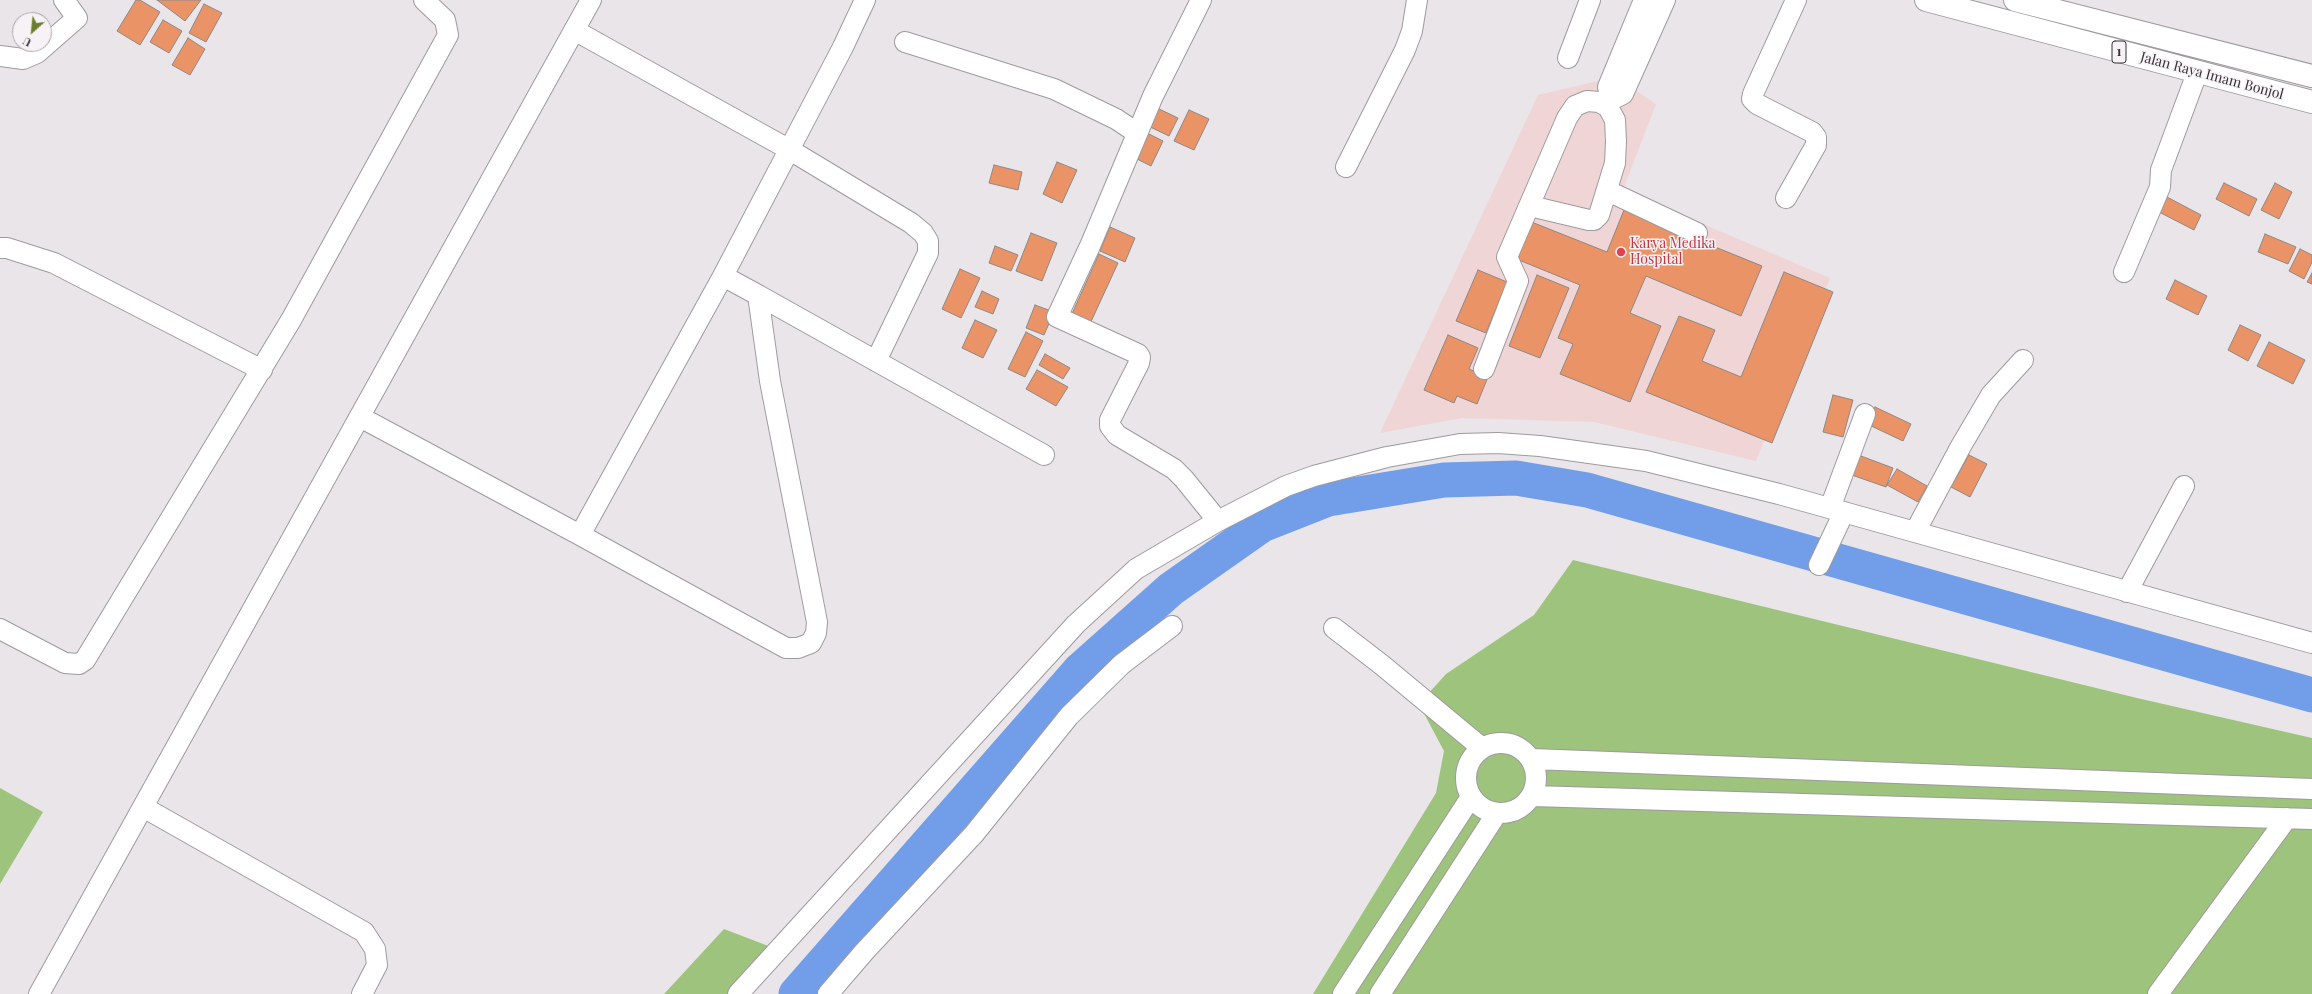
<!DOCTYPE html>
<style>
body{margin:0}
#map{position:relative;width:2312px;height:994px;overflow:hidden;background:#e9e5e9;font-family:"Playfair Display",serif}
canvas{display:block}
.north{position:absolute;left:12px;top:12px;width:40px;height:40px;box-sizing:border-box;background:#f7f2f6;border:1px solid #a9a6a9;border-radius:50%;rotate:207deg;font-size:11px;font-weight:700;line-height:16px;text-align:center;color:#353335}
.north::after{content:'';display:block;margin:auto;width:14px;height:18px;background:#6b7e2e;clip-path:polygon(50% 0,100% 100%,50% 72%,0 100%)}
</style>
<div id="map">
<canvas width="2312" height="994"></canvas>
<div class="north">U</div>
</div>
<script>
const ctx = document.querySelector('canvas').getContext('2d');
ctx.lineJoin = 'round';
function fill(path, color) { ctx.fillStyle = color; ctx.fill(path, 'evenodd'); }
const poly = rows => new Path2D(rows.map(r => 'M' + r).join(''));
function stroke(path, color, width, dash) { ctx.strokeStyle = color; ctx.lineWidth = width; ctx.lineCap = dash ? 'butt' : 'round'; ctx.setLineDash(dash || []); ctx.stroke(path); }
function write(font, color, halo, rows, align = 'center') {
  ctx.font = font + ' "Playfair Display",serif'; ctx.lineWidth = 3; ctx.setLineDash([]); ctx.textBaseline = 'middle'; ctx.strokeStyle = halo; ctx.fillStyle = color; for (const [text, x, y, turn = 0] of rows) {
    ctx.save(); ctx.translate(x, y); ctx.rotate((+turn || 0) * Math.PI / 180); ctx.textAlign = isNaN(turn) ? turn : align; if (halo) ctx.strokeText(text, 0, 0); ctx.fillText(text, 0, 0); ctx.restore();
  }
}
fill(poly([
 [1615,77,1656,104,1623,190,1830,278,1756,461,1594,422,1462,418,1380,433,1538,95]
]), '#f0d5d6');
fill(poly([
 [1573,560,2137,698,2312,738,2312,994,1313,994,1436,793,1444,751,1419,704,1446,674,1534,615],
 [0,788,43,812,0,884],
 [724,929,784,952,744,994,664,994]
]), '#9ec37c');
stroke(poly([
 [796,994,1080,670,1171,589,1262,525,1328,499,1444,480,1516,478,1587,490,2312,695]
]), '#729ee9', 35);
const building = poly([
 [136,0,140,0,160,12,140,45,117,31,136,0],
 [157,0,201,0,185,21,157,0],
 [204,4,222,13,206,42,189,33,204,4],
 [163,20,182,31,169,53,150,42,163,20],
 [188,38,205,49,190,75,172,65,188,38],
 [1155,107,1178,118,1169,136,1146,125,1155,107],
 [1189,110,1209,119,1194,150,1174,141,1189,110],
 [1147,133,1163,141,1151,166,1135,158,1147,133],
 [1057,162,1077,170,1062,203,1043,194,1057,162],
 [994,165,1022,172,1018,190,989,183,994,165],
 [2224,183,2257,199,2249,216,2216,199,2224,183],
 [2275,183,2292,192,2279,219,2261,210,2275,183],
 [2167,197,2201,215,2194,230,2159,212,2167,197],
 [1624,210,1762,266,1741,316,1646,276,1630,313,1661,326,1630,402,1560,374,1573,344,1558,338,1580,285,1514,258,1529,221,1607,252,1624,210],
 [1110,227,1135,238,1125,262,1100,251,1110,227],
 [1031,233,1057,243,1042,281,1016,271,1031,233],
 [2265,234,2296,247,2288,264,2258,252,2265,234],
 [995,246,1018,255,1011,271,989,263,995,246],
 [2300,249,2312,255,2312,262,2304,279,2289,271,2300,249],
 [1099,254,1118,263,1089,326,1070,318,1099,254],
 [960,269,980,278,961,318,942,309,960,269],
 [1478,270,1507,282,1486,333,1456,321,1478,270],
 [1784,272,1833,292,1772,443,1646,392,1679,316,1715,330,1702,361,1741,377,1784,272],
 [2312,273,2312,284,2307,282,2312,273],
 [1537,275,1569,288,1540,358,1509,346,1537,275],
 [2175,280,2207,296,2198,315,2166,299,2175,280],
 [982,291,999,299,993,314,975,307,982,291],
 [1035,305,1054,312,1044,335,1026,328,1035,305],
 [975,320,997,330,983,358,962,348,975,320],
 [2240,325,2261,335,2248,361,2228,350,2240,325],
 [1026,332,1043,341,1025,377,1008,369,1026,332],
 [1448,335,1478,348,1469,369,1488,377,1477,404,1457,396,1454,403,1424,390,1448,335],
 [2269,342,2305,360,2293,384,2257,366,2269,342],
 [1045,354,1070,368,1063,379,1039,365,1045,354],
 [1037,370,1068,387,1056,406,1026,389,1037,370],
 [1833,395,1853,400,1843,437,1823,432,1833,395],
 [1875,407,1911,424,1903,441,1867,424,1875,407],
 [1853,453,1893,468,1886,487,1846,473,1853,453],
 [1969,455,1987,464,1970,497,1951,487,1969,455],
 [1897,469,1927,486,1918,502,1887,485,1897,469]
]);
fill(building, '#e99366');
stroke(building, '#8e8886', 1);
const minor = poly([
 [1201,0,1153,96,1090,246,1057,317,1138,354,1140,357,1139,363,1110,420,1110,426,1117,435,1174,469,1184,479,1218,521],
 [574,30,790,150,911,223,923,233,928,241,928,253,876,361],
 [905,42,1054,89,1116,119,1137,133],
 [0,56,23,59,37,53,77,18,64,0],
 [1568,58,1590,0],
 [1611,100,1623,94,1665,0],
 [1346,167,1405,50,1412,31,1417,0],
 [1608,191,1697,233],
 [1786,198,1816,145,1816,137,1812,132,1757,104,1752,99,1753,94,1796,0],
 [1530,206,1589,220,1594,220,1599,215,1615,163,1616,141,1615,120,1608,107,1611,100,1608,87,1644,0],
 [0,248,7,248,54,263,262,370],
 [2124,272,2160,187,2161,170,2197,73],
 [758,295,1044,455],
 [1484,369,1518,281,1507,257,1567,118,1575,106,1587,101,1599,102,1608,107],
 [360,417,580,535,723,276,843,47,865,0],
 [1830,508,1865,414],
 [1915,532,1961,446,1991,395,2023,360],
 [580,535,786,648,798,648,811,643,816,633,817,622,770,381,758,295,723,276],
 [1819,565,1844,512],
 [2127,592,2184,486],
 [1334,628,1382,665,1482,748],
 [0,629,65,663,79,664,85,660,291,320,448,35,445,20,424,0],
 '1466 778a35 35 0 1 1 70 0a35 35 0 1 1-70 0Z',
 [1532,759,2312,789],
 [1532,796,2312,819],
 [143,807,364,932,375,949,377,965,362,994],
 [39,994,591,0],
 [738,994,1076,624,1136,569,1218,521,1286,486,1314,476,1387,457,1460,444,1498,443,1540,446,1646,461,1779,494,2312,643],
 [828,994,864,952,974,834,1069,716,1122,664,1172,626],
 [1343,994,1471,797],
 [1380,994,1497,813],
 [2158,994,2287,818]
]);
const highway = poly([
 [1926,0,2312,102],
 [2015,0,2312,76]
]);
stroke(minor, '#9e9a9e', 22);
stroke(highway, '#9e9a9e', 24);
stroke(minor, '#fff', 20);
stroke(highway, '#fff', 22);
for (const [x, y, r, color] of [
 [1621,252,5,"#e0444e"]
]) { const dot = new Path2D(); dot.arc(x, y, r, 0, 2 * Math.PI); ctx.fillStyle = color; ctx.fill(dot); stroke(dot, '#f7f2f6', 1.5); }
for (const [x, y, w] of [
 [2119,52,14]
]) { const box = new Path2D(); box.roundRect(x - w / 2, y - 11, w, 22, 3); ctx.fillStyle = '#f7f2f6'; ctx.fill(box); stroke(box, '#353335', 1); }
write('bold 13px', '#353335', null, [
 ["1",2119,52]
]);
write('14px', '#353335', '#f7f2f6', [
 ["Jalan Raya Imam Bonjol",2212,76,15]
]);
write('14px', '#be3a42', '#f7f2f6', [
 ["Karya Medika",1630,244],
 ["Hospital",1630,260]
], 'left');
</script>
